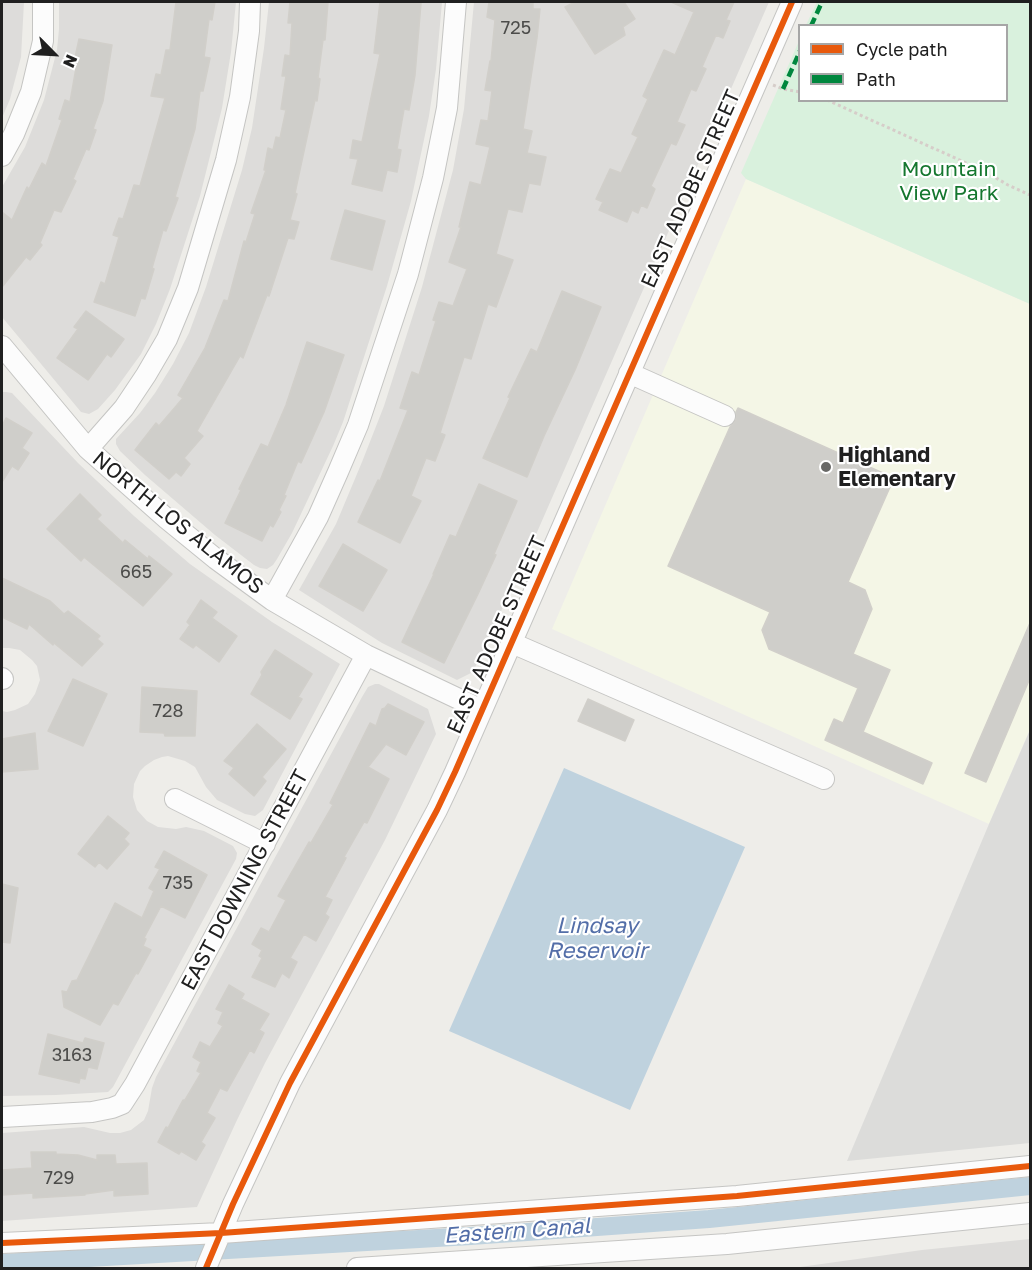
<!DOCTYPE html>
<style>
body{margin:0}
#map{position:relative;width:1032px;height:1270px;overflow:hidden;background:#eeede9;font-family:"Golos Text",sans-serif}
canvas{display:block}
.frame{position:absolute;inset:0;border:3px solid #202020;pointer-events:none}
.legend{position:absolute;left:798px;top:24px;width:210px;height:78px;box-sizing:border-box;background:#fff;border:2px solid #a6a6a6;margin:0;padding:8px 10px;list-style:none;font-size:18px;color:#202020}
.legend li{display:flex;align-items:center;gap:12px;height:30px}
.legend b{width:30px;border:2px solid #a6a6a6}
.north{position:absolute;left:24px;top:24px;width:60px;height:60px;-webkit-text-stroke:4px #fff;paint-order:stroke;rotate:114deg;font-size:16px;font-weight:700;line-height:24px;text-align:center;color:#202020}
.north::after{content:'';display:block;margin:auto;width:21px;height:27px;background:#202020;clip-path:polygon(50% 0,100% 100%,50% 72%,0 100%)}
</style>
<div id="map">
<canvas width="1032" height="1270"></canvas>
<div class="frame"></div>
<ul class="legend">
<li><b style="height:8px;background:#e8590c"></b>Cycle path</li>
<li><b style="height:8px;background:#00873e"></b>Path</li>
</ul>
<div class="north">N</div>
</div>
<script>
const ctx = document.querySelector('canvas').getContext('2d');
ctx.lineJoin = 'round';
function fill(path, color) { ctx.fillStyle = color; ctx.fill(path, 'evenodd'); }
const poly = rows => new Path2D(rows.map(r => 'M' + r).join(''));
function stroke(path, color, width, dash) { ctx.strokeStyle = color; ctx.lineWidth = width; ctx.lineCap = dash ? 'butt' : 'round'; ctx.setLineDash(dash || []); ctx.stroke(path); }
function write(font, color, halo, rows, align = 'center') {
  ctx.font = font + ' "Golos Text",sans-serif'; ctx.lineWidth = 4.5; ctx.setLineDash([]); ctx.textBaseline = 'middle'; ctx.strokeStyle = halo; ctx.fillStyle = color; for (const [text, x, y, turn = 0] of rows) {
    ctx.save(); ctx.translate(x, y); ctx.rotate((+turn || 0) * Math.PI / 180); ctx.textAlign = isNaN(turn) ? turn : align; if (halo) ctx.strokeText(text, 0, 0); ctx.fillText(text, 0, 0); ctx.restore();
  }
}
fill(poly([
 [2,2,24,2,21,57,10,99,2,118],
 [59,2,236,2,231,52,222,108,200,196,170,289,156,324,141,354,115,390,98,409,89,414,81,412,2,317,2,187,25,147,44,100,57,50,59,29],
 [269,2,442,2,436,69,429,116,411,201,387,286,343,422,333,446,292,533,277,559,273,565,267,569,260,568,254,565,215,535,145,475,120,451,116,444,116,439,140,413,155,393,173,364,189,333,206,287,242,170,252,128,264,48],
 [474,2,769,2,527,555,473,672,457,680,382,643,299,590,336,524,362,462,384,406,422,287,453,170,464,109],
 [2,392,6,392,12,393,78,463,134,516,190,564,272,622,340,664,263,810,255,816,245,814,217,800,206,787,195,767,185,761,168,756,162,757,154,760,145,766,140,771,134,784,133,797,137,810,147,821,158,827,176,829,186,827,204,831,233,846,237,853,236,859,113,1087,108,1092,56,1095,2,1096,2,711,7,712,15,710,28,704,35,694,40,680,37,666,32,660,20,650,9,648,2,648],
 [375,684,379,684,428,709,436,734,385,840,265,1063,237,1120,197,1207,2,1221,2,1133,84,1127,110,1133,120,1133,131,1130,144,1120,148,1111,152,1088,156,1077,362,697,368,687],
 [1030,1239,1030,1268,745,1268,800,1267,922,1250]
]), '#dddcda');
fill(poly([
 [746,179,1030,304,1030,729,989,824,552,629]
]), '#f4f6e6');
fill(poly([
 [1030,730,1030,1143,847,1161,989,824]
]), '#dcdcda');
fill(poly([
 [817,2,1030,2,1030,304,746,179,741,173,799,41,800,100,1006,100,1006,26,806,25]
]), '#d9f1dd');
fill(poly([
 [564,768,745,847,630,1110,449,1031]
]), '#bfd2de');
stroke(poly([
 [2,1263,471,1236,709,1219,1030,1186]
]), '#bfd2de', 18);
const building = poly([
 [176,2,215,2,212,20,209,19,204,57,210,58,203,91,200,91,195,129,175,197,178,198,166,231,163,230,152,268,154,269,145,299,141,298,135,316,94,302,101,282,105,284,119,237,113,235,119,218,123,219,134,185,140,186,165,98,151,96,156,74,161,75,166,50,170,50,176,2],
 [290,2,328,2,325,40,323,40,318,78,320,79,317,101,315,100,295,193,297,194,290,220,299,222,294,239,288,238,269,296,267,295,243,358,240,356,197,431,203,436,184,458,190,464,181,476,176,472,169,479,135,450,156,423,159,426,183,398,178,395,205,348,224,300,228,301,244,241,246,242,255,214,251,213,266,170,264,170,268,148,273,150,276,137,280,138,286,110,281,109,286,76,282,76,285,55,290,56,292,23,288,23,290,2],
 [380,2,421,3,415,75,409,110,404,109,397,149,401,150,397,172,387,170,382,191,352,184,358,159,350,158,353,140,362,142,380,54,374,53,380,2],
 [489,2,533,2,533,9,540,9,537,38,523,129,532,131,527,153,546,157,540,185,529,183,522,212,508,209,496,254,513,260,496,307,488,304,471,359,464,357,440,433,445,435,435,461,426,458,411,496,421,501,400,543,358,522,378,480,380,481,408,410,400,408,412,372,419,375,436,321,433,320,439,302,453,306,467,269,449,262,461,227,459,227,470,182,481,185,490,147,476,144,481,120,488,121,492,91,485,90,490,61,491,61,495,20,487,17,489,2],
 [575,2,624,2,635,19,623,27,625,35,595,54,565,7,575,2],
 [671,2,734,2,726,20,730,21,723,38,716,35,702,67,706,69,696,91,691,89,677,122,685,125,676,145,671,143,651,186,655,189,647,208,641,205,638,213,632,210,627,222,599,210,603,202,596,199,610,169,621,173,638,137,632,134,648,99,643,96,664,50,675,55,694,12,671,2],
 [79,39,112,45,103,101,93,129,96,130,89,150,86,149,73,179,76,181,61,212,54,210,40,243,42,245,30,260,26,257,2,287,2,212,12,220,27,187,29,189,42,163,46,166,62,120,59,119,65,100,70,102,76,68,73,67,79,39],
 [345,210,385,221,372,270,331,259,345,210],
 [562,291,601,307,575,370,544,436,527,477,483,458,510,398,508,397,531,349,537,352,562,291],
 [86,311,124,339,111,357,107,354,88,380,57,358,78,329,74,327,86,311],
 [307,342,344,355,324,412,301,463,298,461,284,495,286,496,279,510,281,512,273,527,270,525,262,541,225,523,241,490,239,489,261,444,268,447,286,405,307,342],
 [738,408,894,478,848,582,865,590,872,609,853,654,890,670,863,732,932,763,923,784,825,740,834,719,843,723,858,688,769,649,762,630,770,612,668,566,730,427,736,420,736,412,738,408],
 [6,418,32,433,22,448,29,453,18,470,12,466,2,482,2,426,6,418],
 [479,484,517,501,494,554,496,555,478,594,444,663,402,642,434,574,433,574,450,535,456,537,479,484],
 [80,494,101,515,97,519,123,543,125,540,148,559,149,556,172,574,143,606,84,557,81,561,47,529,80,494],
 [343,544,387,570,363,611,319,586,343,544],
 [2,578,50,601,64,614,68,611,100,636,97,639,103,644,82,666,54,643,53,645,29,624,27,629,2,617,2,578],
 [201,600,217,612,212,618,237,636,219,662,196,645,193,648,180,639,190,625,187,622,201,600],
 [1030,623,1030,678,986,782,965,773,1030,623],
 [275,650,312,674,298,697,302,699,290,719,251,694,262,675,261,672,275,650],
 [73,679,107,694,83,746,48,731,73,679],
 [142,687,197,691,195,736,165,736,164,733,140,732,142,687],
 [588,699,634,720,625,741,578,721,588,699],
 [388,704,424,722,406,755,386,744,368,767,389,779,367,823,364,822,344,857,346,858,325,897,332,900,325,914,329,917,316,941,304,934,290,958,297,962,289,978,282,973,275,987,252,977,262,958,259,956,262,950,252,944,261,928,269,932,286,900,278,896,309,842,311,843,333,805,330,803,370,723,376,726,382,709,385,708,388,704],
 [257,724,286,749,262,777,266,781,254,796,229,774,234,768,224,761,257,724],
 [35,733,38,769,2,772,2,739,35,733],
 [108,816,129,833,124,839,129,844,107,869,99,862,95,867,78,854,108,816],
 [164,851,207,875,185,918,161,906,144,938,146,939,143,946,151,950,138,974,136,973,118,1005,113,1003,100,1025,64,1007,62,991,67,992,72,981,77,980,115,903,142,918,154,891,149,888,160,869,155,867,164,851],
 [2,884,18,888,10,943,2,942,2,884],
 [229,985,244,994,241,999,269,1014,259,1030,264,1033,254,1053,250,1050,227,1091,220,1088,207,1113,215,1118,201,1142,205,1145,196,1160,181,1151,179,1154,158,1142,166,1127,168,1128,183,1100,185,1100,201,1073,197,1071,201,1062,193,1057,200,1042,210,1047,223,1026,218,1023,223,1012,216,1009,229,985],
 [48,1034,83,1043,85,1038,104,1043,97,1069,88,1067,85,1079,80,1078,79,1083,39,1074,48,1034],
 [31,1152,56,1152,56,1154,78,1155,97,1160,97,1155,115,1155,116,1164,147,1163,148,1194,114,1196,114,1190,85,1194,85,1195,33,1198,33,1193,2,1195,2,1170,32,1168,31,1152]
]);
fill(building, '#cfceca');
stroke(building, '#d1cfca', 1.5);
const minor = poly([
 [2,156,14,134,31,92,43,41,43,2],
 [2,346,88,449,167,519,216,559,272,600,366,655,482,710],
 [629,373,725,416],
 [88,449,124,408,146,375,167,339,188,288,226,160,240,97,249,31,250,2],
 [272,600,318,517,338,472,358,425,408,274,433,178,447,108,456,2],
 [512,643,824,779],
 [2,678,3,679],
 [175,799,265,844],
 [2,1117,92,1112,112,1108,122,1104,135,1084,366,655],
 [2,1243,221,1233,737,1196,1030,1166],
 [206,1268,233,1204,290,1083,437,810,455,772,792,2],
 [357,1268,727,1244,1030,1213]
]);
stroke(minor, '#c5c5c3', 22);
stroke(poly([
 [773,85,783,89,800,92],
 [827,100,986,172,1008,185,1030,195]
]), '#d6cdc9', 3, [3, 3]);
stroke(minor, '#fcfcfc', 20);
stroke(poly([
 [811,26,822,2],
 [783,89,800,51]
]), '#00873e', 4.5, [9, 4.5]);
stroke(poly([
 [2,1243,221,1233,737,1196,1030,1166],
 [206,1268,233,1204,290,1083,437,810,455,772,792,2]
]), '#e8590c', 6);
for (const [x, y, r, color] of [
 [826,467,6,"#686866"]
]) { const dot = new Path2D(); dot.arc(x, y, r, 0, 2 * Math.PI); ctx.fillStyle = color; ctx.fill(dot); stroke(dot, '#fff', 2); }
write('18px', '#4c4c4a', null, [
 ["725",516,28],
 ["665",136,572],
 ["728",168,711],
 ["735",178,883],
 ["3163",72,1055],
 ["729",59,1178]
]);
write('21px', '#15772f', '#fff', [
 ["Mountain",949,169],
 ["View Park",949,193]
]);
write('21px', '#202020', '#fff', [
 ["EAST ADOBE STREET",691,189,-66],
 ["NORTH LOS ALAMOS",178,523,39],
 ["EAST ADOBE STREET",497,635,-66],
 ["EAST DOWNING STREET",245,880,-62]
]);
write('bold 21px', '#202020', '#fff', [
 ["Highland",838,455],
 ["Elementary",838,479]
], 'left');
write('italic 22px', '#536ea8', '#fff', [
 ["Lindsay",597,926],
 ["Reservoir",597,951],
 ["Eastern Canal",517,1231,-4]
]);
</script>
